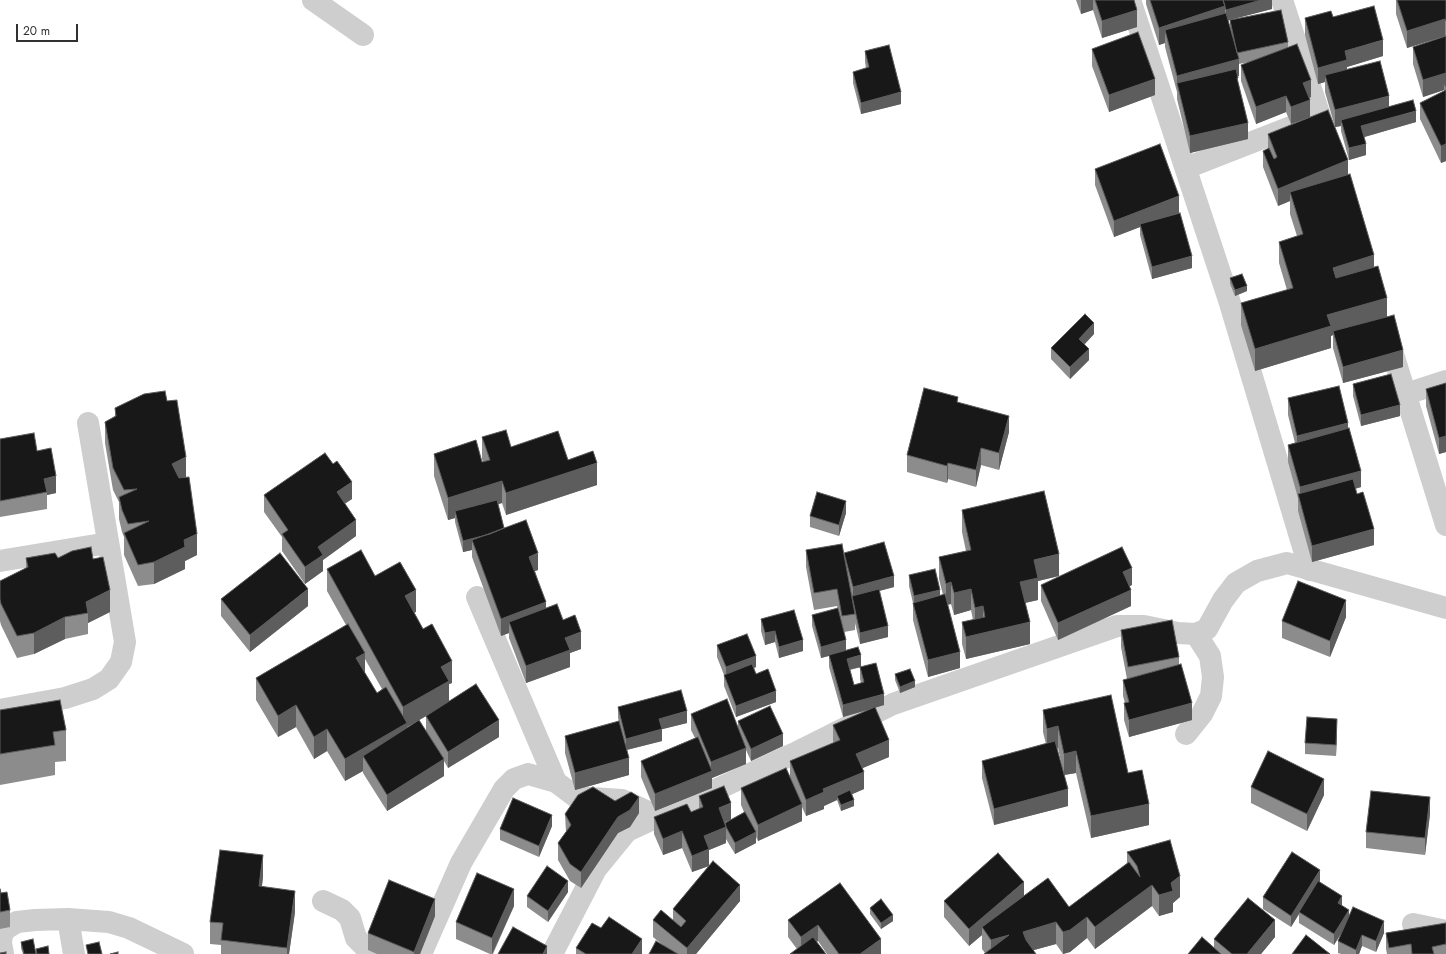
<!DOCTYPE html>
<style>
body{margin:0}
#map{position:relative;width:1446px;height:954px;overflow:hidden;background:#fff;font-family:Jost,sans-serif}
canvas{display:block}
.scale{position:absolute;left:16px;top:24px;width:62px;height:18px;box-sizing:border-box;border:2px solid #313131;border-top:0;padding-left:5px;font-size:12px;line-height:14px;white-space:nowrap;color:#313131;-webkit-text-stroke:3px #fff;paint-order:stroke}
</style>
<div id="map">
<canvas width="1446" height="954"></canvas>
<div class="scale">20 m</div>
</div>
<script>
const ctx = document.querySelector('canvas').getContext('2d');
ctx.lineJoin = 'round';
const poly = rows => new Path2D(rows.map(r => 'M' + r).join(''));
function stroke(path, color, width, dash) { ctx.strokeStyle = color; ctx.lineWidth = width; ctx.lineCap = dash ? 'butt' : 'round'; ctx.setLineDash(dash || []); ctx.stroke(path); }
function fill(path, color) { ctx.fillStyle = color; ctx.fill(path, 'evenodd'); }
stroke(poly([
 [313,0,363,35],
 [1130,0,1229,300,1310,570],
 [1282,0,1328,141],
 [1186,168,1296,125],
 [1389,341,1446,525],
 [1406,394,1446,381],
 [0,561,108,543],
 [477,597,556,782],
 [0,710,65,698,93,689,109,679,121,662,125,642,88,423],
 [1186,734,1202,714,1211,696,1213,677,1210,656,1196,634],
 [323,901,342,910,350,918,356,938,366,948,379,954],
 [68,919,74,954],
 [1413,924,1446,931],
 [3,954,1,943,2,934,7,928,17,922,35,920,68,919,109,922,129,928,183,954],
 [421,954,461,863,504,789,514,779,528,774,556,782,576,797,622,800,646,811],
 [552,954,596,869,627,831,793,754,893,704,1117,626,1144,626,1178,633,1196,634,1207,629,1223,600,1236,583,1257,571,1287,563,1446,608]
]), '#cecece', 22);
fill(poly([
 [1076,0,1134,0,1137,27,1102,38,1093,10,1081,14],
 [1146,0,1272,0,1272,9,1228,20,1230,29,1230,20,1288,42,1288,47,1311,97,1309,98,1310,117,1291,124,1286,112,1256,124,1241,81,1241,65,1249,62,1239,64,1239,76,1238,76,1238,83,1248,139,1190,153,1177,99,1177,92,1165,47,1165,43,1159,45,1146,4],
 [1396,0,1446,0,1446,161,1441,163,1420,119,1420,103,1444,91,1444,90,1423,97,1413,64,1413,47,1445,36,1407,48,1396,14],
 [1333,17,1383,56,1347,67,1347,69,1389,106,1416,122,1364,137,1366,155,1349,160,1341,131,1341,126,1335,127,1374,267,1387,317,1403,367,1343,383,1333,348,1333,335,1331,336,1331,348,1255,371,1241,325,1241,303,1287,290,1279,263,1279,242,1297,236,1290,214,1290,201,1278,206,1263,167,1263,151,1268,149,1268,134,1335,127,1325,92,1325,82,1318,84,1305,35,1305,18],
 [1092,49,1155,95,1109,112,1092,66],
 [865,51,901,104,861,114,853,83,853,72,866,68,865,62],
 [1095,169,1179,213,1192,268,1152,279,1140,235,1140,227,1114,237,1095,185],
 [1230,278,1247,291,1235,296,1230,284],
 [1094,334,1084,345,1089,360,1070,379,1051,359,1051,348],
 [1446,383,1446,452,1439,454,1426,406,1426,389],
 [1353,384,1400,416,1361,426,1353,396],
 [1288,398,1348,429,1361,487,1355,489,1374,545,1312,562,1298,511,1298,498,1288,462,1288,445,1295,443,1288,415],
 [167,401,186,477,197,555,185,561,185,569,154,584,138,586,124,555,124,537,122,532,119,519,119,502,113,490,105,443,105,422,115,416,115,408],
 [958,402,1009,432,999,470,981,465,976,487,948,479,947,483,907,472,907,455],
 [482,437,511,447,568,460,597,485,506,515,502,503,498,504,504,528,538,570,535,571,546,608,563,620,581,649,570,653,570,667,526,683,509,638,509,633,501,636,472,557,472,550,463,552,455,522,455,518,448,520,434,476,434,454,483,462,482,459],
 [0,439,37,451,56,493,47,495,47,509,0,517],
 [264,495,352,499,345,503,356,536,323,560,323,571,305,584,282,551,282,537,264,512],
 [962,510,1059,576,1038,581,1038,600,1025,603,1030,644,966,659,962,644,962,622,973,620,971,610,954,615,951,604,947,605,960,668,928,677,913,620,913,603,909,586,909,575,940,596,943,595,939,579,939,557,966,551,962,532],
 [846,513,839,536,810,527,810,516],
 [806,550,844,553,894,587,879,591,888,637,860,644,855,623,855,630,844,632,846,650,861,667,850,670,854,685,861,683,860,679,860,667,884,705,875,708,889,757,862,768,864,789,852,794,854,806,841,811,837,800,824,806,824,809,806,816,802,807,802,821,758,841,756,837,756,843,735,854,726,839,726,843,709,850,709,865,740,901,696,954,649,954,664,946,653,937,653,920,673,920,673,909,709,866,692,872,682,848,663,855,654,834,654,817,691,812,699,809,699,796,731,820,725,822,725,823,744,812,741,805,741,788,790,778,790,761,834,743,833,741,833,725,868,710,843,717,829,667,829,656,821,658,812,626,812,615,838,609,837,606,814,610,806,567],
 [26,558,58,558,93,559,110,612,88,623,88,634,65,639,34,654,17,658,1,625,0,621,0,581,26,568],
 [327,569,375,576,416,612,414,612,452,683,449,684,449,701,499,737,448,768,444,761,444,776,387,811,363,773,363,771,345,781,327,751,314,759,296,727,278,737,256,700,256,678,346,625,327,591],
 [365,659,382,689,377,693,365,673],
 [426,716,426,731,407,728,407,727],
 [1041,585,1132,585,1130,586,1131,606,1058,640,1041,601],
 [221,599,308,606,250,652,221,616],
 [1346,617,1330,657,1282,638,1282,621],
 [761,619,803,651,779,658,775,642,765,645,761,631],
 [1121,630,1179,657,1179,665,1192,720,1129,737,1124,720,1124,703,1125,703,1123,696,1123,680,1127,679,1121,647],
 [717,645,756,667,754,668,756,674,776,702,736,717,724,686,724,675,717,657],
 [895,674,915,687,900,693,895,680],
 [618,707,687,723,662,729,662,741,627,750,629,775,575,790,565,753,565,736,619,722,618,718],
 [0,710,66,730,66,761,55,762,55,775,0,785],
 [1043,710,1128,773,1149,825,1091,838,1076,773,1064,775,1068,806,994,825,982,778,982,761,1046,744,1043,732],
 [1057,748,1058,748,1063,771],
 [691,714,738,726,738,721,783,746,751,761,746,750,746,764,712,778,712,788,655,811,641,777,641,761,695,738,691,730],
 [1337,730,1336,756,1305,754,1305,743],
 [1251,787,1324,795,1307,831,1251,803],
 [615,801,639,813,630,827,618,833,581,888,570,881,558,860,558,843,566,832,565,814],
 [1430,814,1425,855,1366,848,1366,832],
 [552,826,539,857,500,840,500,829],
 [1127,852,1180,897,1173,903,1173,912,1159,916,1152,906,1095,949,1087,938,1070,952,1063,954,1056,944,1034,950,985,953,982,949,982,935,969,946,944,917,944,901,1024,895,1069,907,1127,864],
 [263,877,262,886,295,912,289,954,221,954,221,945,210,944,210,922],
 [1320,882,1342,906,1349,916,1384,933,1376,952,1362,946,1359,954,1341,954,1338,953,1338,941,1341,933,1334,945,1299,923,1299,914,1291,927,1263,909,1263,897],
 [840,883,881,954,827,954,818,941,797,949,788,937,788,920],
 [0,889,1,893,10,910,10,927,0,929],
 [568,892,548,922,527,907,527,896],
 [514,906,493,954,490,954,456,939,456,922],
 [870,908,893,921,881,929,870,914],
 [435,916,420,954,377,954,368,950,368,933],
 [1446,923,1446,954,1387,954,1386,949,1386,933],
 [1275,937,1261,954,1188,954,1214,947,1214,939],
 [21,942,36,953,36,949,49,954,23,954,21,948],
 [576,948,642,954,576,954]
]), '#8c8c8c');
fill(poly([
 [1081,0,1093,0,1093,10,1081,14],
 [1261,0,1272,0,1272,9,1226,21,1226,10],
 [1225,6,1225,23,1165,30,1165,43,1159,45,1159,28],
 [1137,10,1137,27,1102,38,1102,21],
 [1445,19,1445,36,1407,48,1407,31],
 [1383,40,1383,56,1347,67,1347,76,1325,75,1325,82,1318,84,1318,68,1345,51],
 [1239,59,1239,76,1179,92,1177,83,1177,76],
 [1446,73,1446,88,1444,84,1444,90,1423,97,1423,80],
 [1155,79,1155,95,1109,112,1109,95],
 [1311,80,1311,97,1303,100,1303,83],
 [901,92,901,104,861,114,861,103],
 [1286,96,1286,112,1256,124,1256,107],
 [1389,96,1389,112,1341,120,1341,126,1335,127,1335,110],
 [1310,100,1310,117,1291,124,1291,107],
 [1416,111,1416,122,1361,138,1361,126],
 [1248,123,1248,139,1190,153,1190,136],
 [1366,144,1366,155,1349,160,1349,148],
 [1446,144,1446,161,1441,163,1441,146],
 [1348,160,1348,177,1290,192,1290,201,1278,206,1278,189],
 [1179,196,1179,213,1140,224,1140,227,1114,237,1114,221],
 [1374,255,1374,277,1333,289,1333,268],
 [1192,256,1192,268,1152,279,1152,267],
 [1247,286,1247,291,1235,296,1235,290],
 [1387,298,1387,319,1333,331,1333,335,1331,336,1331,348,1255,371,1255,349,1327,315],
 [1094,323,1094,334,1079,350,1079,339],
 [1089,349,1089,360,1070,379,1070,367],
 [1403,350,1403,367,1343,383,1343,367],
 [1400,405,1400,416,1361,426,1361,415],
 [1009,416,1009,432,999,470,999,453],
 [1348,423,1348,440,1297,453,1297,436],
 [1446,436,1446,452,1439,454,1439,438],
 [981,448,981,465,976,487,976,470],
 [186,457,186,479,172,486,172,464],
 [597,463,597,485,506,515,506,493],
 [948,463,948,479,947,483,947,466],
 [1361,471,1361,487,1301,504,1300,500,1300,487],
 [56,476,56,493,47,495,47,492,44,479],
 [502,481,502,503,457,517,455,511,455,518,448,520,448,498],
 [352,482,352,499,337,509,337,492],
 [846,501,846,513,839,536,839,525],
 [356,520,356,536,323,560,323,571,305,584,305,567,318,547],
 [1374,529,1374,545,1312,562,1312,546],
 [504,530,472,540,472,550,463,552,463,541],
 [197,534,197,555,185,561,185,569,154,584,154,562,184,540],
 [538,553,538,570,529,573,529,557],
 [1059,554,1059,576,1038,581,1038,600,1020,604,1020,582,1034,560],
 [1132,568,1132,585,1123,589,1123,572],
 [894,576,894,587,853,598,853,587],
 [951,582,951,604,946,605,946,584],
 [308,589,308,606,250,652,250,635],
 [971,589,971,610,954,615,954,593],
 [110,590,110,612,88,623,88,613,86,602],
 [416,590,416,612,405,617,405,596],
 [940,590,940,602,914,607,914,596],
 [1131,590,1131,606,1058,640,1058,623],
 [1346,600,1346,617,1330,657,1330,641],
 [546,602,546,619,509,622,509,633,501,636,501,619],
 [983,606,983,628,975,629,975,608],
 [65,617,65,639,34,654,34,633],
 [1030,622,1030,644,966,659,966,637],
 [888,626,888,637,860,644,860,633],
 [775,631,775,642,765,645,765,633],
 [581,632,581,649,570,653,570,667,526,683,526,666,565,638],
 [803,640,803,651,779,658,779,647],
 [846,640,846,651,821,658,821,647],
 [960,652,960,668,928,677,928,660],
 [365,653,365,675,356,658],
 [861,655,861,667,847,670,847,659],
 [756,656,756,667,726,679,726,667],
 [452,661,452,683,449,684,449,703,407,727,407,745,363,756,363,771,345,781,345,759,403,725,403,707,441,667],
 [915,681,915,687,900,693,900,687],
 [776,691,776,702,736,717,736,706],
 [884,694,884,705,843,717,843,705],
 [1192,703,1192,720,1129,737,1129,720],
 [296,705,296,727,278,737,278,716],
 [687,711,687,723,659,730,659,719],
 [1337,719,1337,730,1336,756,1336,745],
 [499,720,499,737,448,768,448,752],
 [1058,726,1058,748,1047,750,1047,729],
 [327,729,327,751,314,759,314,737],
 [662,729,662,741,626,750,626,739],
 [783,734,783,746,751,761,751,749],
 [889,740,889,757,856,771,856,754],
 [746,748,746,764,712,778,712,788,655,811,655,794,711,771,711,762],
 [1076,751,1076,773,1064,775,1064,754],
 [629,758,629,775,575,790,575,773],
 [444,759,444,776,387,811,387,795],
 [864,772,864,789,839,800,837,796,837,800,824,806,824,809,806,816,806,800,823,789],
 [1324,779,1324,795,1307,831,1307,814],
 [1068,789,1068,806,994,825,994,809],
 [639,797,639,813,630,827,618,833,581,888,581,872,618,817],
 [1430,797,1430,814,1425,855,1425,838],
 [854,800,854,806,841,811,841,805],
 [731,803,731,820,719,824,719,808],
 [802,804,802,821,758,841,758,825],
 [1149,804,1149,825,1091,838,1091,816],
 [552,815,552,826,539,857,539,846],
 [726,827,726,843,709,850,709,866,692,872,692,856,704,836],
 [682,831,682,848,663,855,663,839],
 [756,832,756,843,735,854,735,843],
 [263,855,263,877,259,908,259,886],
 [1320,870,1320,882,1300,912,1299,912,1299,914,1291,927,1291,916],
 [1180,876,1180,897,1173,903,1173,912,1159,916,1159,895,1171,883],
 [568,881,568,892,548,922,548,911],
 [1024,882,1024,898,982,927,982,935,969,946,969,929],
 [740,885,740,901,696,954,687,954,687,948],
 [1152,885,1152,906,1095,949,1095,927],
 [514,889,514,906,492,954,492,938],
 [295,891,295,912,289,954,287,954,287,948],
 [1342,896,1342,908,1338,903],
 [435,899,435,916,420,954,414,954,414,952],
 [1349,910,1349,921,1334,945,1334,934],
 [893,915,893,921,881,929,881,923],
 [1087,917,1087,938,1070,952,1063,954,1063,932],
 [1275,920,1275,937,1261,954,1247,954],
 [1384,921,1384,933,1376,952,1376,941],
 [1056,922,1056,944,1023,953,1023,932],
 [818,925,818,941,801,954,801,937],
 [1009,935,991,954,991,940],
 [1362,935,1362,946,1359,954,1356,954,1356,950],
 [642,939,642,954,632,954],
 [881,939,881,954,860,954],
 [547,946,547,954,543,954]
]), '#5d5d5d');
const building = poly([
 [1095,0,1134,0,1137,10,1102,21,1095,0],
 [1150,0,1223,0,1225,6,1159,28,1150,0],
 [1223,0,1261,0,1226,10,1223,0],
 [1397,0,1446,0,1446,21,1445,19,1407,31,1397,0],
 [1374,6,1383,40,1345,51,1347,60,1318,68,1305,18,1331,11,1333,17,1374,6],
 [1281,10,1288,42,1237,53,1230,20,1281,10],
 [1226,13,1239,59,1177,76,1165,30,1226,13],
 [1138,32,1155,79,1109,95,1092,49,1138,32],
 [1446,36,1446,73,1423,80,1413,47,1446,36],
 [1297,44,1311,80,1303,83,1310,100,1291,107,1286,96,1256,107,1241,65,1297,44],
 [889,45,901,92,861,103,853,72,869,67,865,51,889,45],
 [1380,61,1389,96,1335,110,1325,75,1380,61],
 [1236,69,1238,78,1237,78,1248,123,1190,136,1177,83,1236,69],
 [1446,90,1446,144,1441,146,1420,103,1446,90],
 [1413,100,1416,111,1361,126,1366,144,1349,148,1341,120,1413,100],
 [1328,110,1348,160,1278,189,1263,151,1269,148,1274,159,1277,157,1268,134,1328,110],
 [1160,144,1179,196,1114,221,1095,169,1160,144],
 [1350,174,1374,255,1333,268,1336,278,1378,266,1387,298,1327,315,1331,326,1255,349,1241,303,1293,288,1279,242,1303,234,1290,192,1350,174],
 [1180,213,1192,256,1152,267,1140,224,1180,213],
 [1242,274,1247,286,1235,290,1230,278,1242,274],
 [1085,314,1094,323,1079,339,1089,349,1070,367,1051,348,1085,314],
 [1394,315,1403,350,1343,367,1333,331,1394,315],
 [1391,374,1400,405,1361,415,1353,384,1391,374],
 [1446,383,1446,436,1439,438,1426,389,1446,383],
 [1339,386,1348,423,1297,436,1288,398,1339,386],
 [924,388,958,397,957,402,1009,416,999,453,981,448,976,470,948,463,947,466,907,455,924,388],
 [165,391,167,401,177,400,177,401,186,457,172,464,179,478,189,477,197,534,184,540,185,547,154,562,138,565,124,533,149,521,128,524,122,510,119,497,137,489,124,490,113,468,105,422,116,416,115,408,144,394,165,391],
 [1349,428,1361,471,1300,487,1288,445,1349,428],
 [506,430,511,447,558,431,568,460,593,451,597,463,506,493,502,481,448,498,434,454,476,440,482,462,490,460,482,437,506,430],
 [34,433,37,451,51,448,56,476,44,479,47,492,0,501,0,439,34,433],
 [325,453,333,464,337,461,352,482,337,492,356,520,318,547,323,555,305,567,282,534,288,530,264,495,325,453],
 [1353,479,1357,494,1363,492,1374,529,1312,546,1298,494,1353,479],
 [1044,491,1059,554,1034,560,1038,578,1020,582,1030,622,966,637,962,622,985,617,983,606,975,608,971,589,954,593,951,582,946,584,939,557,971,550,962,510,1044,491],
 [817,492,846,501,839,525,810,516,817,492],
 [497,500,504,528,490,534,463,541,455,511,497,500],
 [526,520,538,553,529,557,546,602,501,619,472,540,526,520],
 [884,542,894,576,853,587,844,553,884,542],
 [842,544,855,614,842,616,837,589,814,593,806,550,842,544],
 [91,547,93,559,103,557,110,590,86,602,88,613,65,617,34,633,17,636,1,604,0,599,0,581,28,567,26,558,55,553,58,558,72,551,91,547],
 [1122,547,1132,568,1123,572,1131,590,1058,623,1041,585,1122,547],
 [361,550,375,576,400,562,416,590,405,596,423,629,432,624,452,661,441,667,449,681,403,707,327,569,361,550],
 [280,553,308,589,250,635,221,599,280,553],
 [935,569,940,590,914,596,909,575,935,569],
 [1298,581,1346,600,1330,641,1282,621,1298,581],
 [879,589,888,626,860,633,852,596,879,589],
 [945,594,960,652,928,660,913,603,945,594],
 [557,604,563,620,575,615,581,632,565,638,570,650,526,666,509,622,557,604],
 [838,608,846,640,821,647,812,615,838,608],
 [794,610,803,640,779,647,775,631,765,633,761,619,794,610],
 [1172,620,1179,657,1128,667,1121,630,1172,620],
 [348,624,365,653,356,658,377,693,386,687,407,723,345,759,327,729,314,737,296,705,278,716,256,678,348,624],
 [747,634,756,656,726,667,717,645,747,634],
 [858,647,861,655,847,659,854,685,864,682,860,667,876,663,884,694,843,705,829,655,858,647],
 [752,664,756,674,768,669,776,691,736,706,724,675,752,664],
 [1181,664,1192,703,1129,720,1124,703,1129,702,1123,680,1181,664],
 [910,669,915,681,900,687,895,674,910,669],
 [476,684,499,720,448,752,426,716,476,684],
 [681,690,687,711,659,719,662,729,626,739,618,707,681,690],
 [1111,695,1128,773,1142,770,1149,804,1091,816,1076,751,1064,754,1058,726,1047,729,1043,710,1111,695],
 [727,699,746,748,711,762,691,714,727,699],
 [60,700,66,730,53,732,55,745,0,754,0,710,60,700],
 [770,706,783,734,751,749,738,721,770,706],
 [875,707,889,740,856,754,864,772,823,789,824,792,806,800,790,761,840,740,833,725,875,707],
 [1307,717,1337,719,1336,745,1305,743,1307,717],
 [419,720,444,759,387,795,363,756,419,720],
 [619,721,629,758,575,773,565,736,619,721],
 [698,737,712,771,655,794,641,761,698,737],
 [1055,741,1068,789,994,809,982,761,1055,741],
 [1268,751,1324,779,1307,814,1251,787,1268,751],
 [786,768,802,804,758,825,741,788,786,768],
 [724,786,731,803,719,808,726,827,704,836,709,849,692,856,682,831,663,839,654,817,687,804,691,812,703,807,699,796,724,786],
 [593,787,615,801,631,792,639,797,630,810,618,817,581,872,570,864,558,843,571,825,565,814,578,795,593,787],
 [850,790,854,800,841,805,837,796,850,790],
 [1371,791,1430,797,1425,838,1366,832,1371,791],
 [513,798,552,815,539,846,500,829,513,798],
 [745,812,756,832,735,843,726,827,725,823,745,812],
 [1170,840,1180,876,1171,883,1173,891,1159,895,1152,885,1095,927,1087,917,1070,930,1063,932,1056,922,1023,932,1026,940,1036,954,984,954,1009,935,991,940,982,927,1048,878,1069,907,1129,862,1140,877,1137,866,1127,852,1170,840],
 [220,850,263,855,259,886,295,891,287,948,221,940,223,923,210,922,220,850],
 [1292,852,1320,870,1291,916,1263,897,1292,852],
 [998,853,1024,882,969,929,944,901,998,853],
 [713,861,740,885,687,948,653,920,661,910,681,927,686,921,673,909,713,861],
 [547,866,568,881,548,911,527,896,547,866],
 [477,873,514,889,492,938,456,922,477,873],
 [389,880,435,899,414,952,368,933,389,880],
 [1318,881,1342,896,1338,903,1349,910,1334,934,1299,912,1318,881],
 [840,883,881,939,860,954,839,954,818,925,801,937,788,920,840,883],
 [0,889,1,893,7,892,10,910,0,912,0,889],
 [1248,898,1275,920,1247,954,1232,954,1214,939,1248,898],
 [881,899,893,915,881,923,870,908,881,899],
 [1353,907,1384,921,1376,941,1362,935,1356,950,1338,941,1353,907],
 [609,917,642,939,632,954,586,954,576,948,592,923,601,928,609,917],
 [1446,923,1446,944,1432,947,1434,954,1412,954,1411,944,1389,948,1386,933,1446,923],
 [513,927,547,946,543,954,498,954,513,927],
 [1306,935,1330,954,1292,954,1306,935],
 [813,937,826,954,790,954,813,937],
 [1202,937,1221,954,1188,954,1202,937],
 [33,939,36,954,24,954,21,942,33,939],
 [656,941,678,954,649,954,656,941],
 [99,942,102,954,88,954,86,945,99,942],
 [48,946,49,954,37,954,36,949,48,946],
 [6,952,6,954,0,954,0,953,6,952],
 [118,952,118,954,110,954,118,952]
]);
fill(building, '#181818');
stroke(building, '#5d5d5d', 1);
</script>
